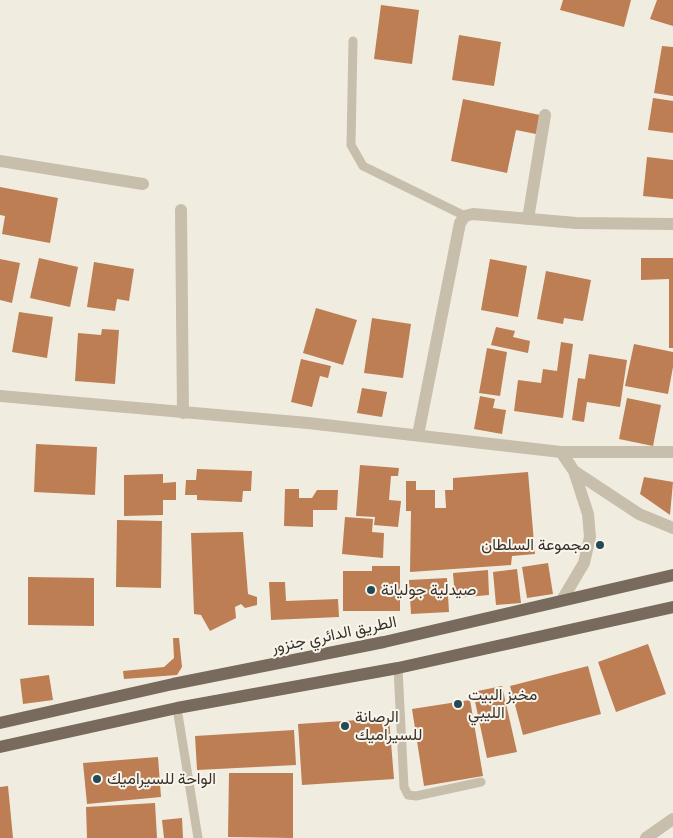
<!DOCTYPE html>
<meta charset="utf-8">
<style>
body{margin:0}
canvas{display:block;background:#f1ece0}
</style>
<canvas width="673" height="838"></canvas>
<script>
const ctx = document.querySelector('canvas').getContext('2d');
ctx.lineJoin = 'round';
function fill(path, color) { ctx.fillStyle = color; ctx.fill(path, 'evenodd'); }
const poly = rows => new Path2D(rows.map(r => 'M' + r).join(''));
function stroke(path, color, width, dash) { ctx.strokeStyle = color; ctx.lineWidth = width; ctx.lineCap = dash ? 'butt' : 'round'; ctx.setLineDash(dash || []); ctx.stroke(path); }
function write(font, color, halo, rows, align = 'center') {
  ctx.font = font + ' Cabin,Vazirmatn,sans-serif'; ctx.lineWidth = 4; ctx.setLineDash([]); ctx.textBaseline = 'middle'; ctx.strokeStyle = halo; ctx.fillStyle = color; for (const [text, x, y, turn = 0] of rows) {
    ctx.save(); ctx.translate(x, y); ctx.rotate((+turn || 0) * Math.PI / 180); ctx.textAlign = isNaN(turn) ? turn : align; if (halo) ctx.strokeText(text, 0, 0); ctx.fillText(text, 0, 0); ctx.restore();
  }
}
fill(poly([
 [563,0,631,0,624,27,560,10],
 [657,0,673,0,673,26,650,19],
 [381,5,419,10,412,64,374,59],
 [459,35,501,42,494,86,452,80],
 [662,46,673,47,673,96,654,93],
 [653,98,673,101,673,133,648,130],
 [463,99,540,115,536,134,516,130,507,173,451,161],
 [647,157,673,160,673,199,643,196],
 [0,187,58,198,50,243,2,234,5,216,0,215],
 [39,258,78,267,70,307,30,298],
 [641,258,673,258,673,348,669,348,669,279,641,280],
 [0,259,20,263,12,303,0,300],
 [490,259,527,266,518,317,481,310],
 [94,262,134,269,129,301,117,299,115,311,87,307],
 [546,271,591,280,583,321,564,318,563,324,537,319],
 [316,308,357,320,343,365,303,353],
 [19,312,53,317,47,358,12,352],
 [372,318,411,324,403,378,364,373],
 [496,327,515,331,513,337,530,341,528,353,491,345],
 [102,329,119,330,115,384,75,381,78,333,101,335],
 [561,342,573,344,563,418,514,411,518,380,541,383,543,369,557,371],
 [634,344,673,352,673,367,668,394,625,386],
 [487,348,507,352,500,396,479,393],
 [589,354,627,360,620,407,587,402,584,422,572,420,578,378,585,379],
 [301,359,331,366,328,378,320,376,312,407,291,402],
 [362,388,387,392,382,417,357,413],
 [480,396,495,399,493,408,506,410,502,434,474,429],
 [627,398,661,405,653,446,619,439],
 [36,444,97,447,95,495,34,492],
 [360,465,399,468,398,476,391,476,389,500,401,501,398,527,374,525,375,517,356,516],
 [197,469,252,471,251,491,243,491,242,502,197,500,197,495,185,495,186,480,196,480],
 [528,472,535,554,512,556,511,565,410,572,411,511,406,511,406,481,416,481,416,490,435,490,435,508,446,508,445,490,453,490,453,478],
 [163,474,163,483,176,482,176,500,163,500,163,515,124,516,124,475],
 [644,477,673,482,670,515,640,494],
 [285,489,299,489,299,498,312,498,317,490,338,490,337,510,313,510,313,527,284,526],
 [345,517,373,519,372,532,384,533,383,558,342,554],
 [117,520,162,521,161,588,116,587],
 [243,532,248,594,257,597,257,605,245,608,241,604,235,607,236,618,210,631,201,615,194,614,191,533],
 [548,563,553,594,527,598,522,567],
 [372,566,400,566,400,611,343,611,343,571,372,571],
 [517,569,521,603,496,605,493,572],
 [488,570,489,595,455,598,453,573],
 [28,577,94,578,94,626,28,625],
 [447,578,449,612,411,614,409,580],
 [269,582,285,582,286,601,338,599,339,617,271,620],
 [173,638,179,638,182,667,177,675,124,679,123,671,164,667,174,658],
 [648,644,666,694,616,712,598,662],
 [588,666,601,714,523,735,510,686],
 [49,675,53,700,23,704,20,679],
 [502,686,517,752,487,758,473,692],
 [470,700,483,776,424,786,412,709],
 [389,718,394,779,302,785,298,724],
 [294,730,296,765,197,770,195,736],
 [158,757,161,797,87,804,83,763],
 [229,773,293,773,293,838,228,837],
 [8,786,13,838,0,838,0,787],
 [155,803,157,838,87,838,86,807],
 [182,818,183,838,164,838,162,820]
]), '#bc7e52');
stroke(poly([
 [353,41,351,145,363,166,465,216],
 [398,668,404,787,408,795,416,796,481,782],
 [177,708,198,838]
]), '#c8beac', 9);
stroke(poly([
 [0,161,143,184],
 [181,210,183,413],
 [528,219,545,115],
 [0,396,308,423,561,452,574,471,588,514,590,537,584,563,562,600],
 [418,435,460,223,465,216,473,214,576,223,673,224],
 [561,452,673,452],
 [574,471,639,514,673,528],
 [646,838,673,819]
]), '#c8beac', 12);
stroke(poly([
 [0,723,173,684,384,642,673,575],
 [0,747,177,708,398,668,673,607]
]), '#786b5d', 12);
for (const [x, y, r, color] of [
 [600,545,5,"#234a56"],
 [371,590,5,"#234a56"],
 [458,704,5,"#234a56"],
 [345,726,5,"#234a56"],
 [97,779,5,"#234a56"]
]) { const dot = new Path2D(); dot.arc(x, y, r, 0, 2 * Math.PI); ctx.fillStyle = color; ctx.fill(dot); stroke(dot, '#f9f5ec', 2); }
write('16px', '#37312a', '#f9f5ec', [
 ["مجموعة السلطان",590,545,"right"],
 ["صيدلية جوليانة",381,590],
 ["مخبز البيت",468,695],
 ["الليبي",468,713],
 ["الرصانة",355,717],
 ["للسيراميك",355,735],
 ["الواحة للسيراميك",107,779]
], 'left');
write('16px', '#37312a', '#f9f5ec', [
 ["الطريق الدائري جنزور",334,635,-12]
]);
</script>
